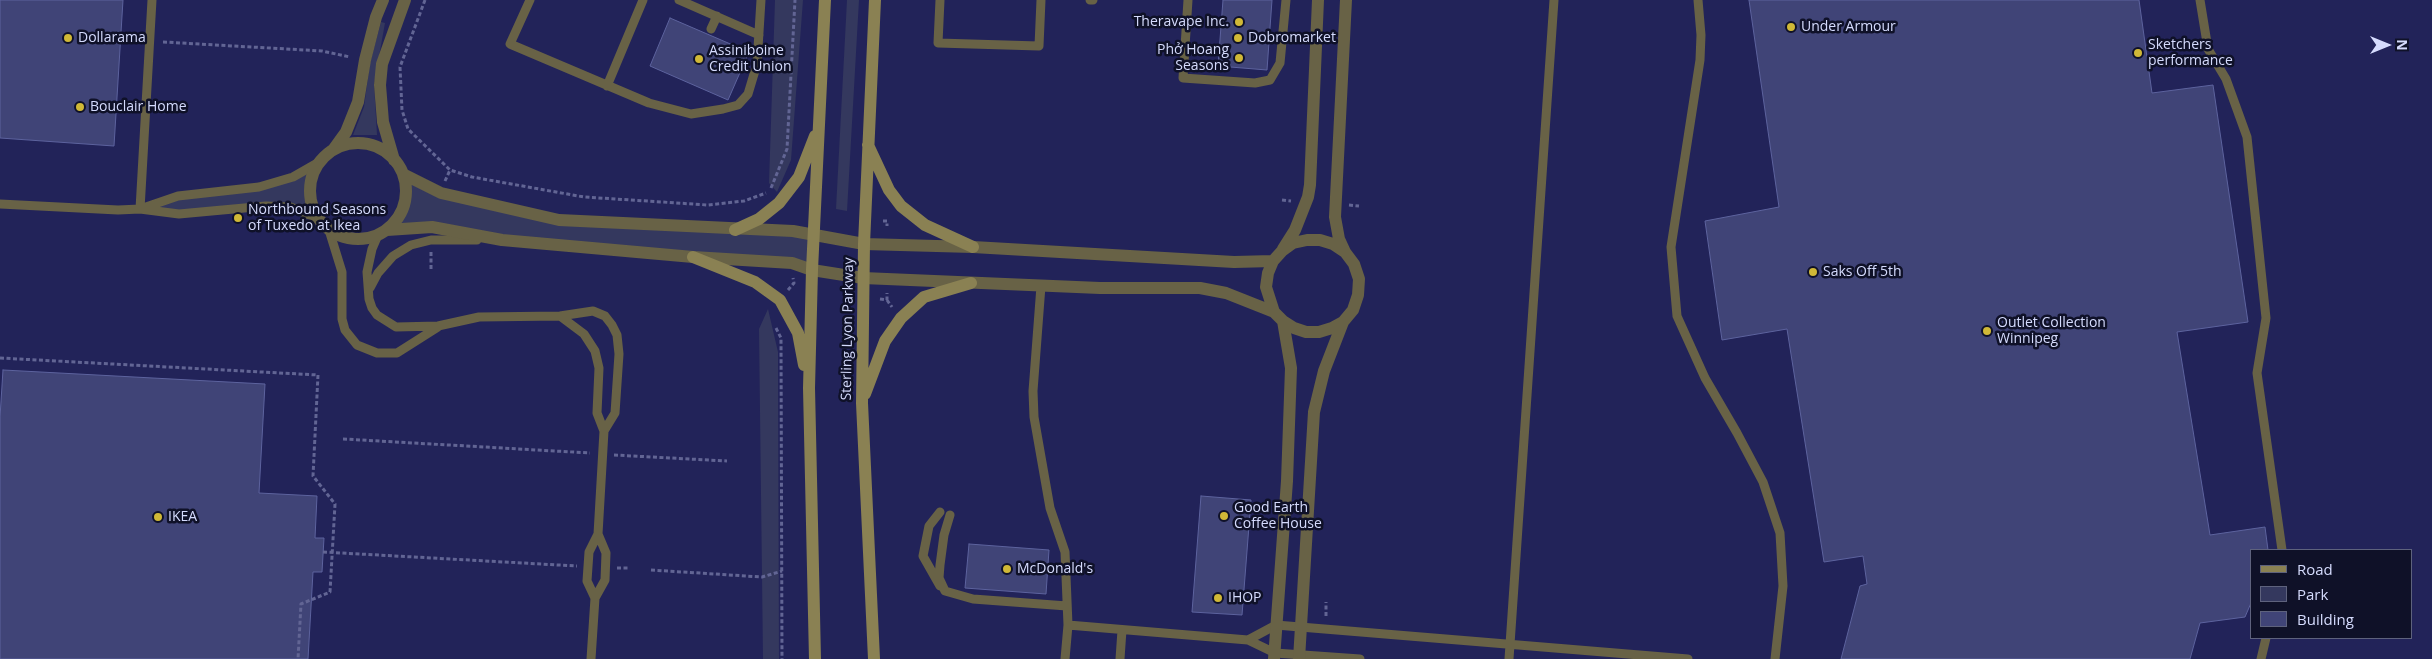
<!DOCTYPE html>
<meta charset="utf-8">
<style>
body{margin:0}
#map{position:relative;width:2432px;height:659px;overflow:hidden;background:#222359;font-family:"Open Sans",sans-serif}
canvas{display:block}
.legend{position:absolute;left:2250px;top:549px;width:162px;height:90px;box-sizing:border-box;background:#0f1128;border:1px solid #5e627d;margin:0;padding:6px 9px;list-style:none;font-size:15px;color:#d5dbfd}
.legend li{display:flex;align-items:center;gap:10px;height:25px}
.legend b{width:25px;border:1px solid #5e627d}
.north{position:absolute;left:2362px;top:20px;width:50px;height:50px;-webkit-text-stroke:4px #0f1128;paint-order:stroke;rotate:90deg;font-size:14px;font-weight:700;line-height:20px;text-align:center;color:#d5dbfd}
.north::after{content:'';display:block;margin:auto;width:18px;height:22px;background:#d5dbfd;clip-path:polygon(50% 0,100% 100%,50% 72%,0 100%)}
</style>
<div id="map">
<canvas width="2432" height="659"></canvas>
<ul class="legend">
<li><b style="height:6px;background:#8a8153"></b>Road</li>
<li><b style="height:14px;background:#34385e"></b>Park</li>
<li><b style="height:14px;background:#404477"></b>Building</li>
</ul>
<div class="north">N</div>
</div>
<script>
const ctx = document.querySelector('canvas').getContext('2d');
ctx.lineJoin = 'round';
function fill(path, color) { ctx.fillStyle = color; ctx.fill(path, 'evenodd'); }
const poly = rows => new Path2D(rows.map(r => 'M' + r).join(''));
function stroke(path, color, width, dash) { ctx.strokeStyle = color; ctx.lineWidth = width; ctx.lineCap = dash ? 'butt' : 'round'; ctx.setLineDash(dash || []); ctx.stroke(path); }
function write(font, color, halo, rows, align = 'center') {
  ctx.font = font + ' "Open Sans",sans-serif'; ctx.lineWidth = 5; ctx.setLineDash([]); ctx.textBaseline = 'middle'; ctx.strokeStyle = halo; ctx.fillStyle = color; for (const [text, x, y, turn = 0] of rows) {
    ctx.save(); ctx.translate(x, y); ctx.rotate((+turn || 0) * Math.PI / 180); ctx.textAlign = isNaN(turn) ? turn : align; if (halo) ctx.strokeText(text, 0, 0); ctx.fillText(text, 0, 0); ctx.restore();
  }
}
fill(poly([
 [775,0,803,0,791,160,777,192,769,183],
 [847,0,859,0,847,211,836,209],
 [381,22,385,23,374,84,377,135,353,135,364,107,370,63],
 [321,161,313,175,310,191,312,206,318,219,291,207,179,214,140,209,178,196,259,187],
 [405,182,441,193,559,220,813,236,812,270,432,227,387,230,396,220,403,207],
 [768,309,778,352,779,659,763,659,759,329]
]), '#34385e');
const building = poly([
 [0,0,123,0,114,146,0,138,0,0],
 [1223,0,1272,0,1267,70,1218,66,1223,0],
 [1749,0,2139,0,2152,93,2213,85,2248,322,2177,332,2210,535,2265,527,2268,550,2251,550,2251,603,2245,617,2200,623,2190,659,1841,659,1860,586,1867,584,1863,556,1824,562,1787,329,1722,340,1705,221,1779,207,1749,0],
 [670,18,749,52,728,100,650,66,670,18],
 [3,370,265,384,259,493,317,496,315,538,324,538,322,572,313,572,308,659,0,659,0,417,3,370],
 [1201,496,1251,500,1242,615,1192,612,1201,496],
 [969,544,1049,550,1046,594,965,588,969,544]
]);
fill(building, '#404477');
stroke(building, '#5d639e', 1);
stroke(poly([
 [425,0,400,67,402,110,408,129,450,170,472,177,584,197,708,205,744,201,766,193],
 [129,41,139,41],
 [163,42,322,51,350,57],
 [445,181,450,170],
 [771,188,787,149,795,0],
 [1282,200,1291,201],
 [1349,205,1359,206],
 [883,221,887,221,887,226],
 [431,252,431,269],
 [788,290,794,283,793,278],
 [880,299,887,300,887,293],
 [887,300,892,307],
 [776,328,781,338,782,659],
 [0,358,318,375,313,476,335,504,330,592,301,604,298,659],
 [343,439,590,453],
 [614,455,727,461],
 [323,552,577,566],
 [617,568,628,568],
 [651,570,762,577,782,571],
 [1326,616,1326,602]
]), '#626594', 3, [4, 2.5]);
stroke(poly([
 [530,0,510,44,649,103,691,114,723,109,738,105,748,94,757,64,761,0],
 [679,0,759,35],
 [940,0,938,43,1039,46,1041,0],
 [1090,0,1093,0],
 [1188,0,1183,78,1255,83,1270,80,1280,63,1286,0],
 [1698,0,1701,35,1700,60,1671,247,1677,316,1705,378,1737,433,1763,482,1780,533,1783,586,1775,659],
 [2200,0,2208,49,2226,79,2247,137,2266,318,2257,373,2282,550],
 [711,29,717,16],
 [607,86,643,0],
 [0,204,118,210,140,209,179,214,266,206,291,207,318,219],
 [143,208,178,196,259,187,293,177,321,161],
 [140,209,152,0],
 [329,230,342,272,342,319,345,330,357,345,377,353,397,353,438,327],
 [378,235,372,249,367,272,369,299,372,308,377,315,396,327,438,326,479,317,560,316,593,311,605,316,612,325,617,335,619,354,615,413,604,431,598,534,589,552,587,581,595,598],
 [1041,286,1033,391,1034,417,1050,508,1065,552,1068,625,1065,659],
 [370,288,378,273,393,256,411,245,431,240,477,240],
 [560,316,584,334,595,351,599,368,597,413,604,431],
 [950,515,944,535,940,565,939,578,945,591,973,599,1067,606],
 [940,586,923,556,929,526,940,512],
 [1068,625,1248,640,1275,653,1360,659],
 [1248,640,1276,625,1688,659],
 [591,659,595,598,605,580,606,553,598,534],
 [1120,659,1122,630],
 [1509,659,1554,0],
 [2261,659,2266,638]
]), '#686246', 9);
stroke(poly([
 '310 191a48 48 0 1 1 96 0a48 48 0 1 1-96 0Z',
 [333,150,346,132,358,102,365,60,376,17,383,0],
 [394,160,383,122,380,85,382,64,405,0],
 [403,174,441,193,559,220,793,231,864,244,973,247,1234,262,1273,261],
 [387,230,432,227,502,240,693,257,792,263,812,270,863,278,1100,288,1200,288,1226,293,1274,312],
 [1283,249,1295,230,1308,197,1310,185,1318,0],
 [1345,252,1333,244,1320,240,1307,240,1293,243,1282,251,1273,261,1268,273,1266,287,1274,312,1283,321,1294,328,1306,332,1319,332,1332,328,1343,322,1353,310,1358,295,1359,279,1354,264,1345,252,1339,239,1335,217,1346,0],
 [1274,659,1287,481,1291,368,1283,321],
 [1299,659,1314,412,1324,371,1343,322]
]), '#686246', 12);
stroke(poly([
 [868,145,889,190,901,206,925,225,973,247],
 [735,230,759,219,779,203,799,177,815,136],
 [693,257,755,282,780,300,798,333,804,365],
 [865,394,885,341,901,318,924,297,971,283],
 [815,659,809,388,812,270,825,0],
 [874,659,862,403,864,244,875,0]
]), '#8a8153', 12);
for (const [x, y, r, color] of [
 [1239,22,5,"#d0b837"],
 [1791,27,5,"#d0b837"],
 [68,38,5,"#d0b837"],
 [1238,38,5,"#d0b837"],
 [2138,53,5,"#d0b837"],
 [1239,58,5,"#d0b837"],
 [699,59,5,"#d0b837"],
 [80,107,5,"#d0b837"],
 [238,218,5,"#d0b837"],
 [1813,272,5,"#d0b837"],
 [1987,331,5,"#d0b837"],
 [1224,516,5,"#d0b837"],
 [158,517,5,"#d0b837"],
 [1007,569,5,"#d0b837"],
 [1218,598,5,"#d0b837"]
]) { const dot = new Path2D(); dot.arc(x, y, r, 0, 2 * Math.PI); ctx.fillStyle = color; ctx.fill(dot); stroke(dot, '#0f1128', 2); }
write('14px', '#d5dbfd', '#0f1128', [
 ["Theravape Inc.",1229,22,"right"],
 ["Under Armour",1801,27],
 ["Dollarama",78,38],
 ["Dobromarket",1248,38],
 ["Sketchers",2148,45],
 ["performance",2148,61],
 ["Phở Hoang",1229,50,"right"],
 ["Seasons",1229,66,"right"],
 ["Assiniboine",709,51],
 ["Credit Union",709,67],
 ["Bouclair Home",90,107],
 ["Northbound Seasons",248,210],
 ["of Tuxedo at Ikea",248,226],
 ["Saks Off 5th",1823,272],
 ["Outlet Collection",1997,323],
 ["Winnipeg",1997,339],
 ["Good Earth",1234,508],
 ["Coffee House",1234,524],
 ["IKEA",168,517],
 ["McDonald's",1017,569],
 ["IHOP",1228,598]
], 'left');
write('14px', '#d5dbfd', '#0f1128', [
 ["Sterling Lyon Parkway",848,329,-89]
]);
</script>
